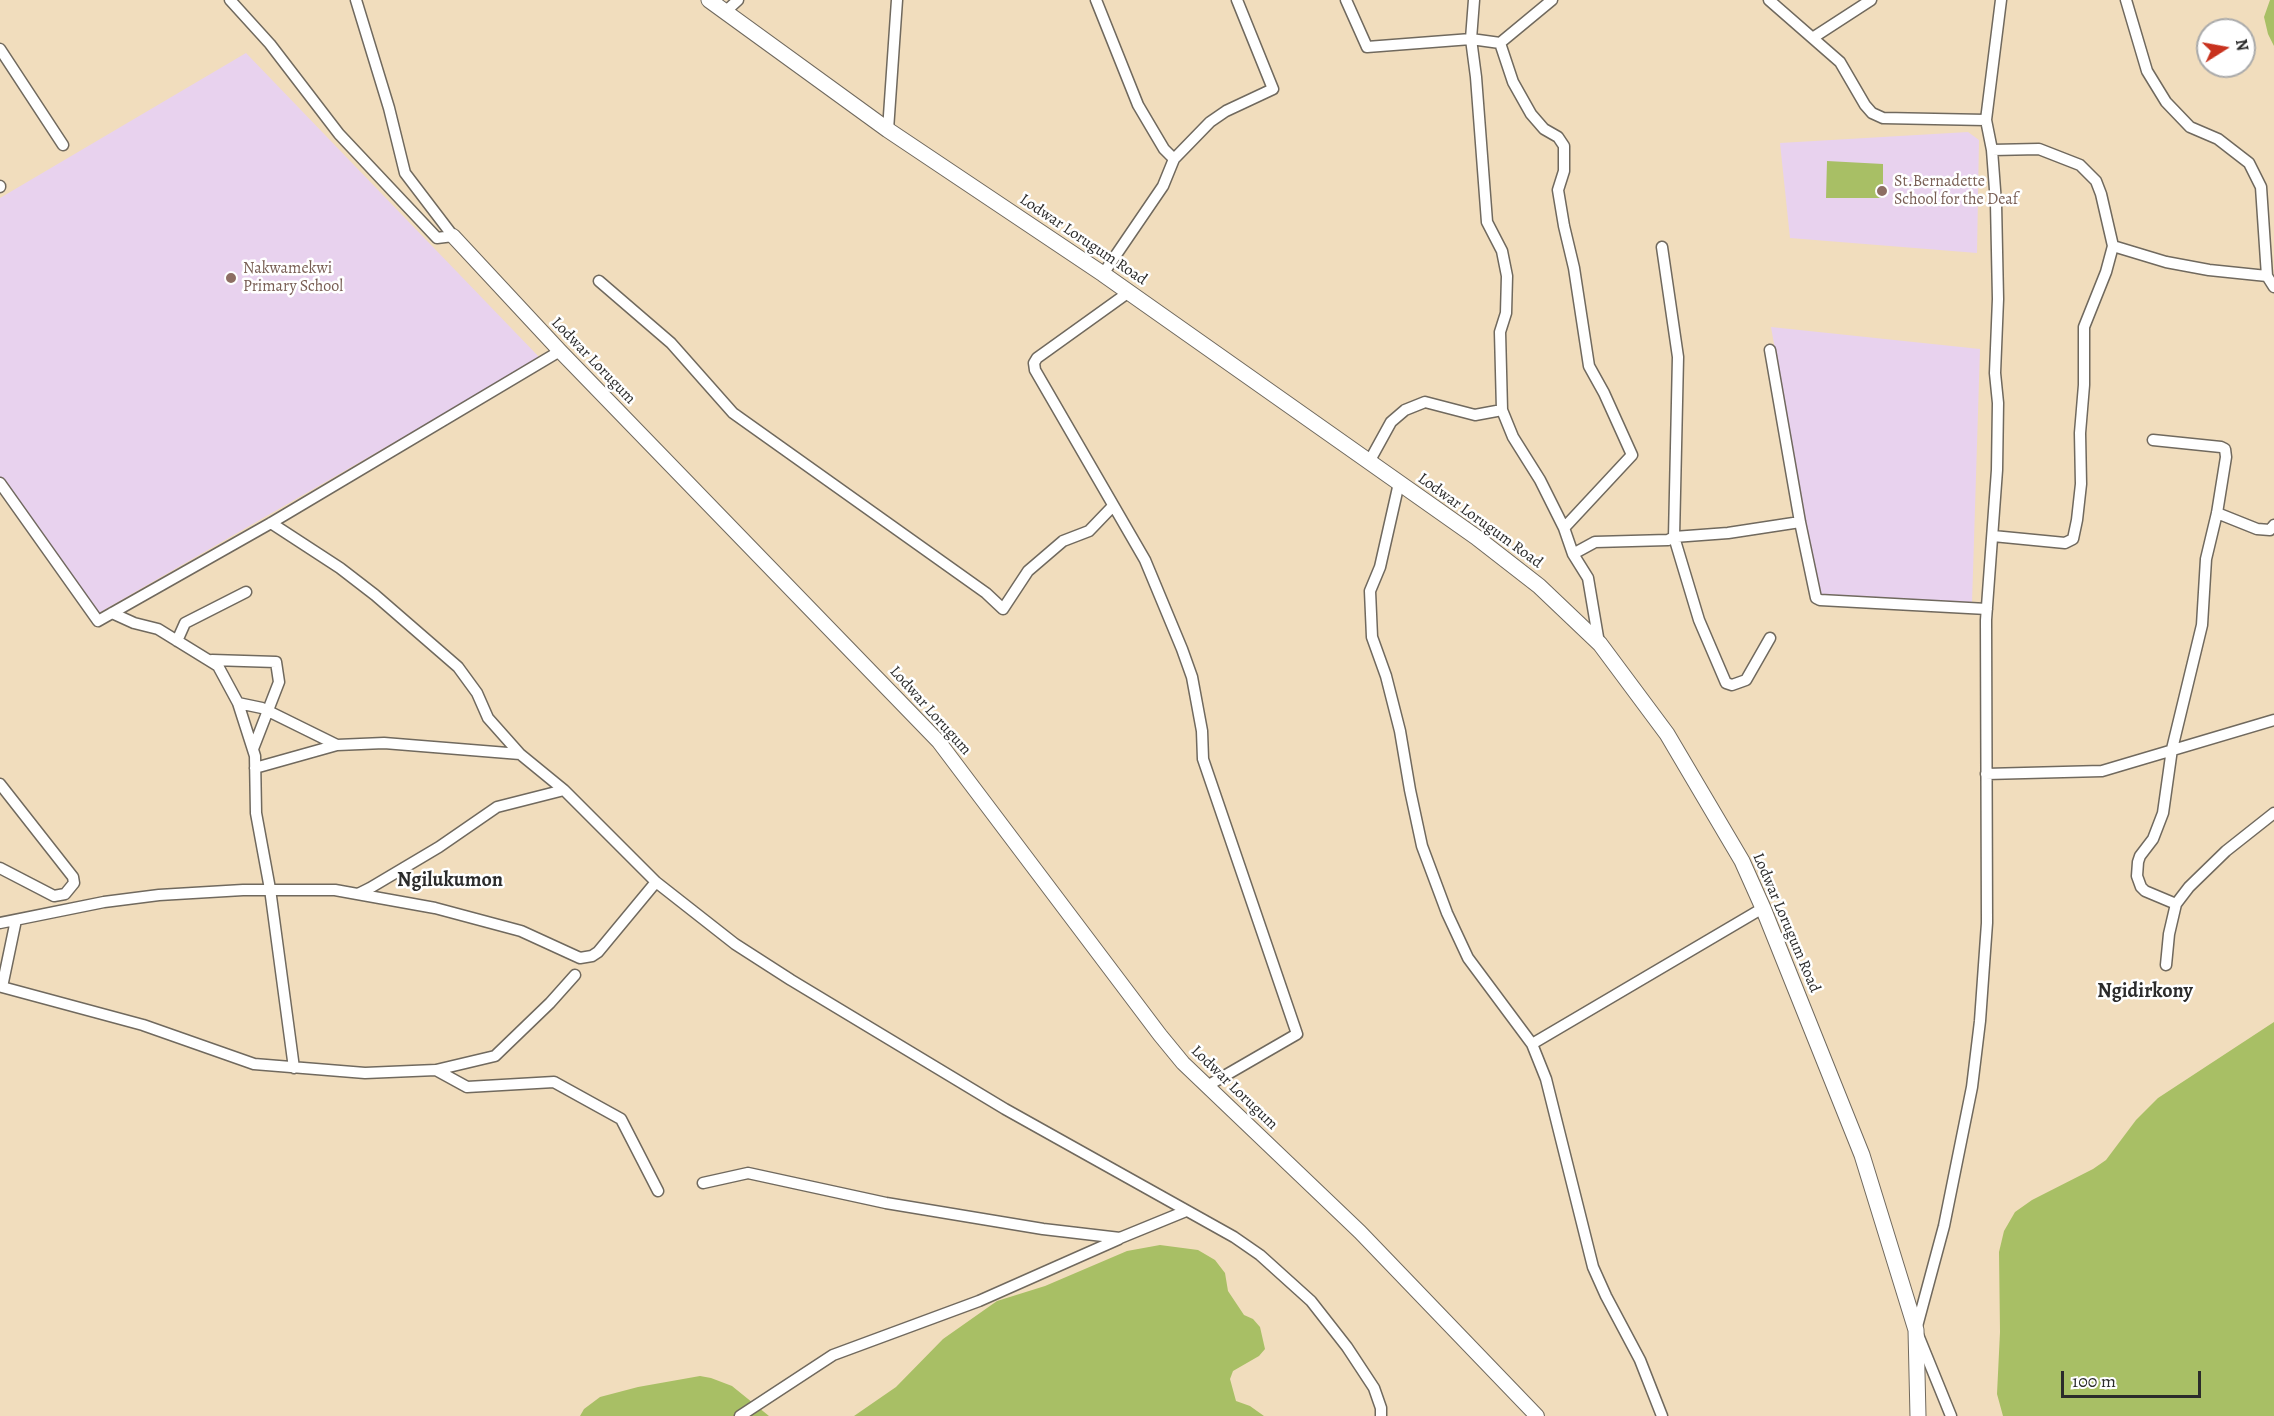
<!DOCTYPE html>
<style>
body{margin:0}
#map{position:relative;width:2274px;height:1416px;overflow:hidden;background:#f1ddbd;font-family:Alegreya,serif}
canvas{display:block}
.north{position:absolute;left:2196px;top:18px;width:60px;height:60px;box-sizing:border-box;background:#fff;border:2px solid #aaa;border-radius:50%;rotate:79deg;font-size:16px;font-weight:700;line-height:24px;text-align:center;color:#2b2b2b}
.north::after{content:'';display:block;margin:auto;width:21px;height:27px;background:#c8321e;clip-path:polygon(50% 0,100% 100%,50% 72%,0 100%)}
.scale{position:absolute;left:2061px;top:1371px;width:140px;height:27px;box-sizing:border-box;border:3px solid #2b2b2b;border-top:0;padding-left:8px;font-size:18px;line-height:21px;white-space:nowrap;color:#2b2b2b;-webkit-text-stroke:4px #fff;paint-order:stroke}
</style>
<div id="map">
<canvas width="2274" height="1416"></canvas>
<div class="north">N</div>
<div class="scale">100 m</div>
</div>
<script>
const ctx = document.querySelector('canvas').getContext('2d');
ctx.lineJoin = 'round';
function fill(path, color) { ctx.fillStyle = color; ctx.fill(path, 'evenodd'); }
const poly = rows => new Path2D(rows.map(r => 'M' + r).join(''));
function stroke(path, color, width, dash) { ctx.strokeStyle = color; ctx.lineWidth = width; ctx.lineCap = dash ? 'butt' : 'round'; ctx.setLineDash(dash || []); ctx.stroke(path); }
function write(font, color, halo, rows, align = 'center') {
  ctx.font = font + ' Alegreya,serif'; ctx.lineWidth = 5; ctx.setLineDash([]); ctx.textBaseline = 'middle'; ctx.strokeStyle = halo; ctx.fillStyle = color; for (const [text, x, y, turn = 0] of rows) {
    ctx.save(); ctx.translate(x, y); ctx.rotate((+turn || 0) * Math.PI / 180); ctx.textAlign = isNaN(turn) ? turn : align; if (halo) ctx.strokeText(text, 0, 0); ctx.fillText(text, 0, 0); ctx.restore();
  }
}
fill(poly([
 [246,53,540,358,97,614,0,478,0,198],
 [1968,132,1979,140,1977,253,1790,238,1780,143],
 [1771,327,1980,349,1972,603,1818,594]
]), '#e8d2ee');
fill(poly([
 [2270,0,2274,0,2274,46,2268,34,2264,17],
 [1827,161,1883,164,1883,198,1826,198],
 [2274,1022,2274,1416,2003,1416,1997,1394,2000,1332,1999,1252,2004,1231,2015,1212,2032,1200,2093,1169,2106,1160,2136,1120,2158,1098],
 [1160,1245,1198,1250,1215,1260,1225,1273,1228,1291,1244,1315,1253,1319,1260,1327,1265,1349,1259,1356,1233,1371,1230,1379,1236,1401,1250,1406,1264,1416,854,1416,896,1387,943,1339,997,1301,1045,1286,1127,1251],
 [700,1376,711,1378,732,1386,769,1416,580,1416,584,1409,600,1397,638,1387]
]), '#a8bf65');
const minor = poly([
 [230,0,270,44,339,134,437,238,453,236],
 [356,0,389,108,405,173,453,236],
 [1096,0,1138,105,1164,149,1174,159],
 [1346,0,1367,47,1471,39,1500,43,1552,0],
 [1474,0,1471,39,1476,77,1487,222,1502,251,1507,276,1506,313,1500,332,1502,410,1513,437,1540,480,1564,528,1573,554,1588,578,1599,643],
 [1769,0,1840,62,1865,105,1872,113,1883,118,1986,120],
 [2126,0,2147,71,2166,102,2190,127,2218,139,2249,163,2261,187,2267,276],
 [725,12,738,0],
 [1814,37,1871,0],
 [1500,43,1513,82,1531,114,1544,129,1558,137,1564,146,1564,171,1558,190,1564,226,1574,268,1589,366,1604,393,1632,455,1564,528],
 [0,49,63,145],
 [888,130,897,0],
 [1992,150,2039,149,2080,165,2096,181,2101,194,2113,246,2106,272,2084,327,2084,385,2080,433,2081,484,2077,520,2073,539,2065,543,1993,536],
 [0,186,0,187],
 [2113,246,2166,262,2209,270,2267,276,2274,287],
 [1662,247,1678,357,1674,537,1699,620,1726,683,1732,685,1746,680,1770,638],
 [1103,274,1163,186,1174,159,1210,122,1226,111,1273,89,1237,0],
 [599,281,671,343,733,413,986,593,1003,609,1028,571,1063,541,1089,531,1113,506],
 [1129,292,1037,358,1034,363,1035,370,1145,560,1182,649,1192,677,1202,731,1203,759,1297,1034,1207,1086],
 [1770,350,1800,522,1816,598,1820,600,1987,609],
 [2153,440,2221,447,2225,449,2226,457,2217,513,2206,559,2202,625,2172,749,2163,813,2153,839,2140,856,2138,862,2137,876,2141,887,2145,891,2176,904],
 [1369,462,1391,422,1405,410,1425,402,1475,415,1502,410],
 [0,483,98,621,271,523,560,351],
 [1399,483,1380,567,1370,591,1372,637,1386,676,1400,731,1410,790,1422,846,1447,913,1468,958,1532,1044,1546,1079,1593,1267,1606,1296,1640,1360,1662,1416],
 [2217,513,2257,529,2270,530,2274,525],
 [271,523,340,568,375,595,458,667,477,693,488,718,520,754,564,790,656,882,735,944,791,980,1005,1109,1234,1237,1260,1255,1311,1301,1347,1347,1374,1388,1381,1408,1381,1416],
 [1573,554,1595,542,1668,540,1674,537,1728,533,1800,522],
 [112,613,134,623,158,629,218,666,238,703,255,756,256,813,270,889,294,1068],
 [177,641,185,623,246,592],
 [212,660,276,662,279,682,253,749],
 [238,703,262,708,337,745],
 [255,768,337,745,384,743,520,754],
 [1986,774,2102,771,2274,720],
 [0,784,73,877,74,883,65,894,54,896,0,868],
 [358,894,370,888,439,847,497,807,564,790],
 [16,920,2,987,143,1025,254,1064,365,1073,436,1070,467,1087,554,1082,621,1119,658,1191],
 [0,923,104,902,159,895,243,890,335,890,435,908,521,931,580,958,592,956,598,952,656,882],
 [2166,965,2169,934,2176,904,2189,887,2226,851,2274,813],
 [1532,1044,1763,908],
 [436,1070,495,1056,550,1003,575,975],
 [703,1183,748,1173,886,1203,1043,1229,1120,1238,1186,1211],
 [740,1416,833,1355,979,1301,1119,1239],
 [1951,1416,1916,1330,1944,1226,1972,1087,1980,1021,1987,923,1986,620,1997,470,1998,403,1995,373,1998,299,1996,203,1992,150,1986,120,2001,0]
]);
const tertiary = poly([
 [453,236,560,351,939,742,1160,1035,1183,1063,1360,1232,1537,1416]
]);
const secondary = poly([
 [709,0,888,130,1103,274,1476,537,1539,586,1600,644,1667,734,1742,861,1763,908,1862,1155,1916,1330,1918,1416]
]);
stroke(minor, '#70695e', 13);
stroke(tertiary, '#70695e', 16);
stroke(secondary, '#70695e', 17);
stroke(minor, '#fff', 10);
stroke(tertiary, '#fff', 14);
stroke(secondary, '#fff', 15);
for (const [x, y, r, color] of [
 [1882,191,6,"#8d6e63"],
 [231,278,6,"#8d6e63"]
]) { const dot = new Path2D(); dot.arc(x, y, r, 0, 2 * Math.PI); ctx.fillStyle = color; ctx.fill(dot); stroke(dot, '#fff', 2); }
write('16px', '#785e54', '#fff', [
 ["St.Bernadette",1894,182],
 ["School for the Deaf",1894,200],
 ["Nakwamekwi",243,269],
 ["Primary School",243,287]
], 'left');
write('16px', '#2b2b2b', '#fff', [
 ["Lodwar Lorugum Road",1083,240,34],
 ["Lodwar Lorugum",593,361,46],
 ["Lodwar Lorugum Road",1480,521,36],
 ["Lodwar Lorugum",930,711,48],
 ["Lodwar Lorugum Road",1786,923,67],
 ["Lodwar Lorugum",1234,1088,44]
]);
write('bold 20px', '#2b2b2b', '#fff', [
 ["Ngilukumon",450,881],
 ["Ngidirkony",2145,992]
]);
</script>
